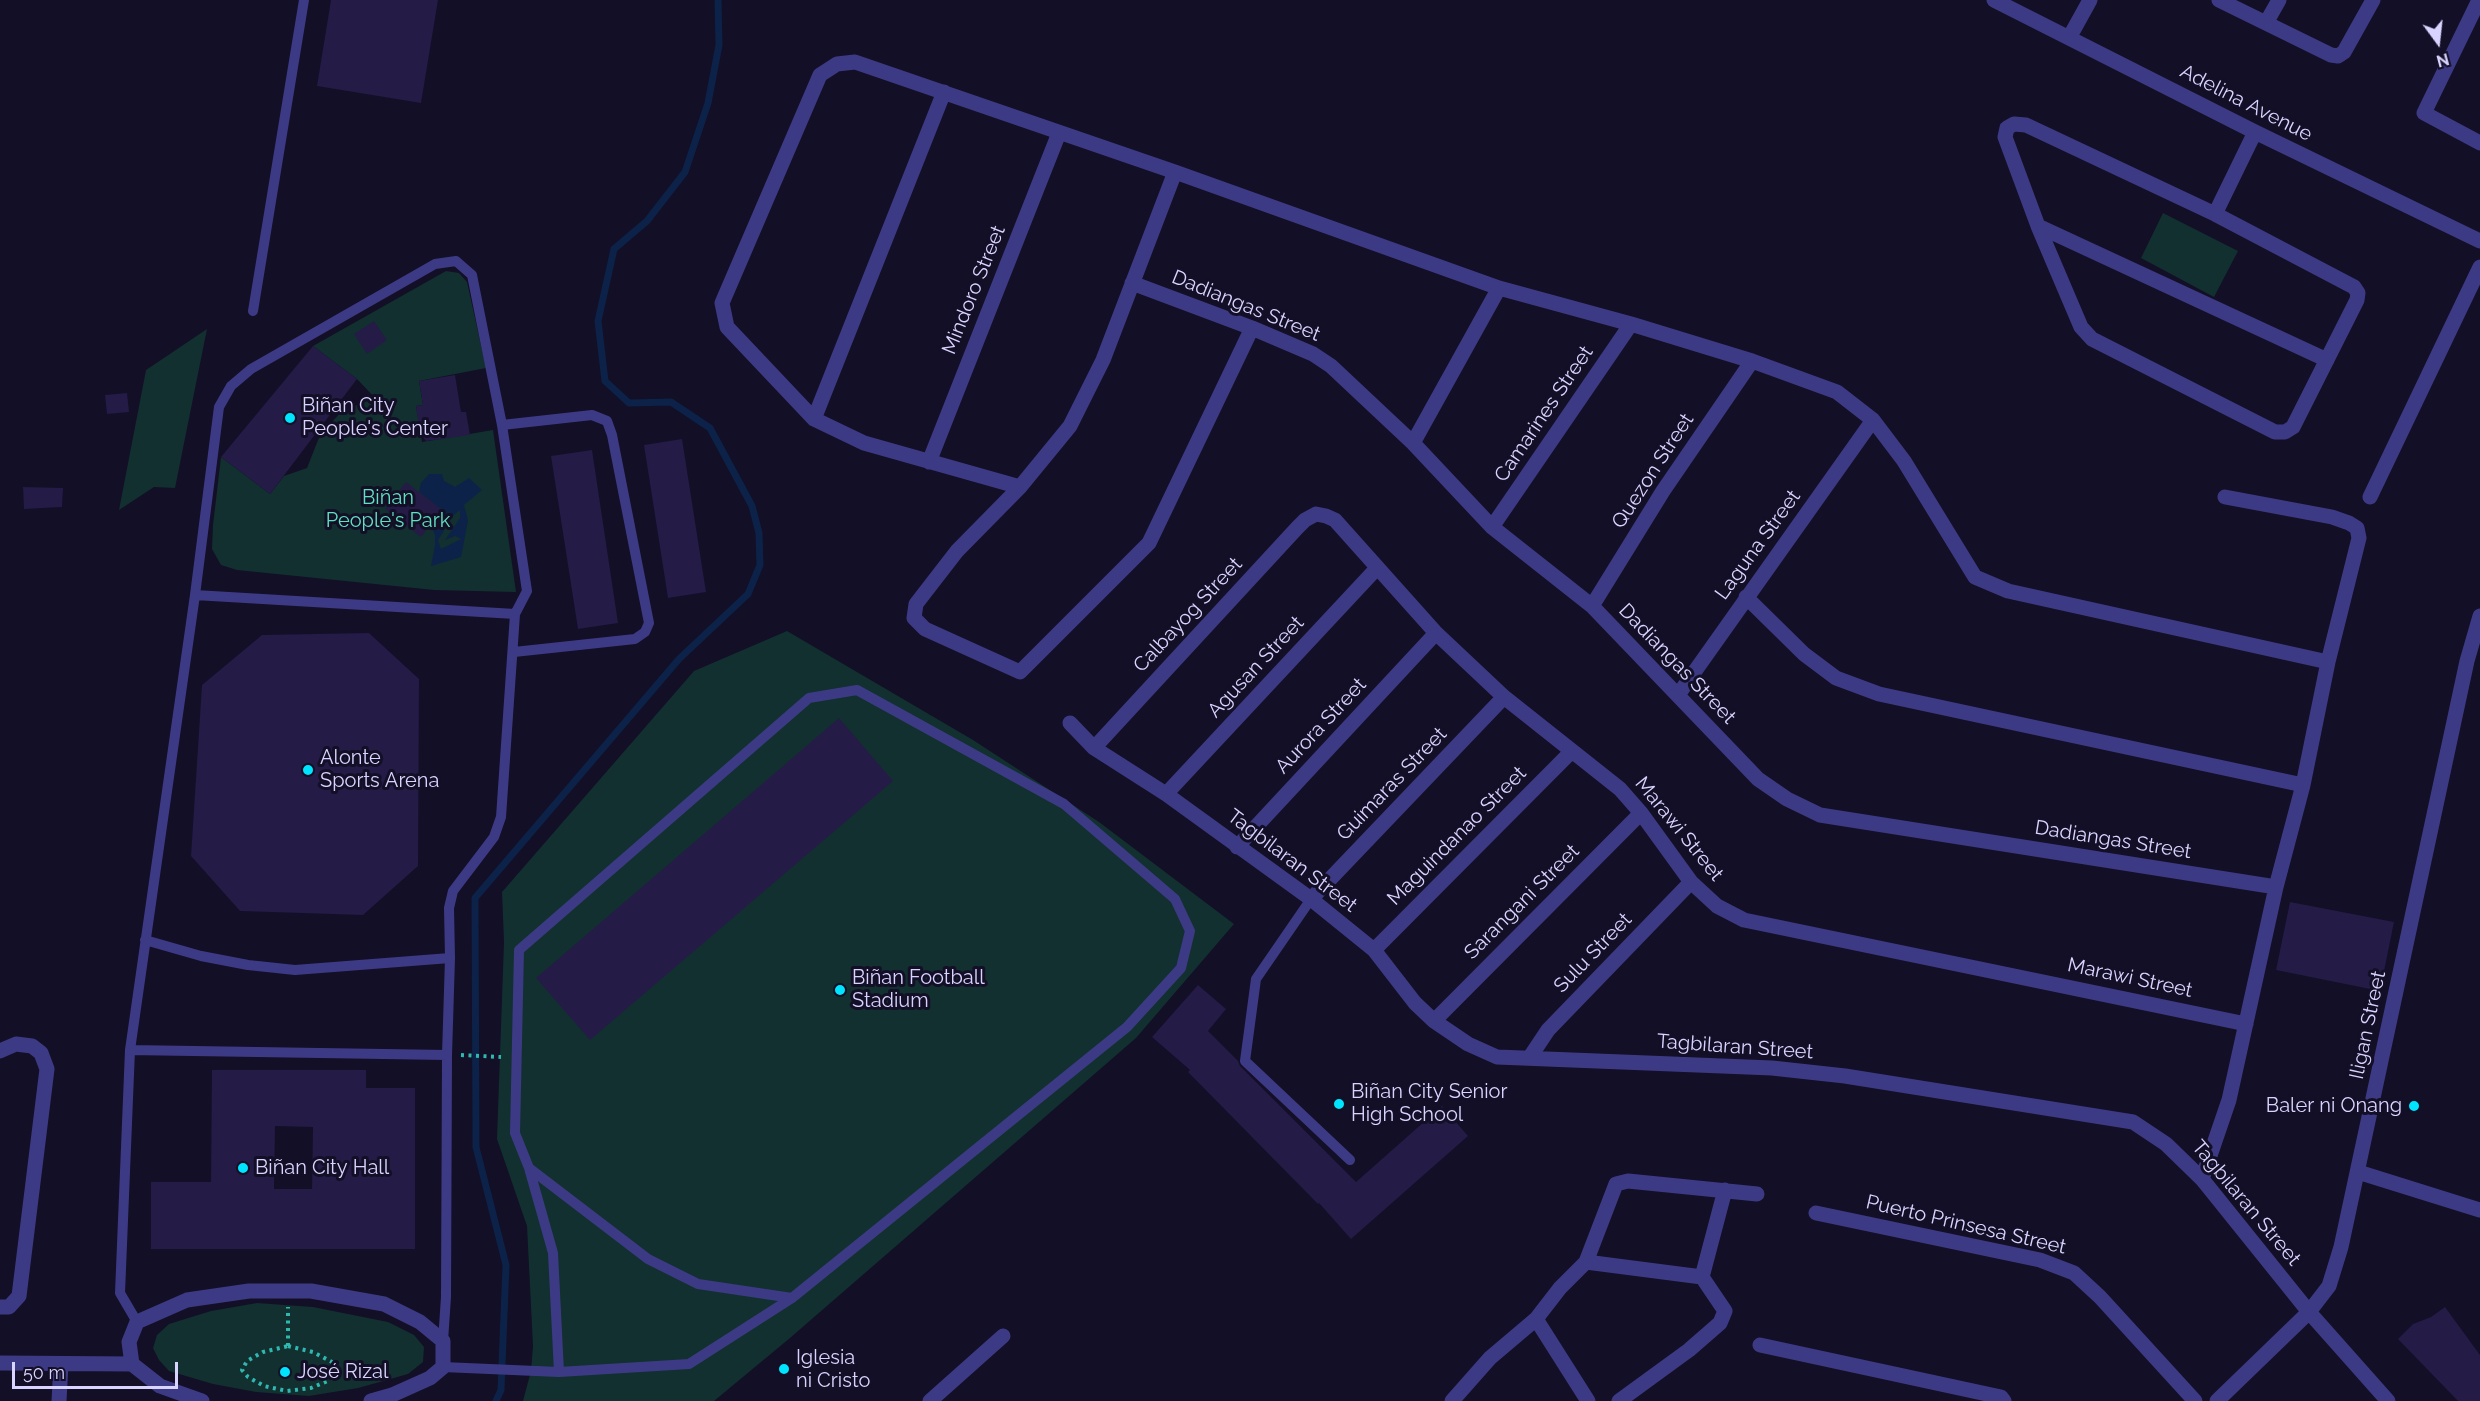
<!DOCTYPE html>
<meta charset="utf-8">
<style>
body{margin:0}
#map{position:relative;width:2480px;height:1401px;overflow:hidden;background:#130f26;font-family:Raleway,sans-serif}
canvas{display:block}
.north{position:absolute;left:2408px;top:12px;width:60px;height:60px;-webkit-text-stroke:4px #130f26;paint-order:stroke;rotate:165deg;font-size:16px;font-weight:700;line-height:24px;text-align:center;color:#d9d4ff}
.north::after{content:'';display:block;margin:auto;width:21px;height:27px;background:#d9d4ff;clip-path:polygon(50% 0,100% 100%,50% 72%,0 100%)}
.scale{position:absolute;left:12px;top:1362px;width:166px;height:27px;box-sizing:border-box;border:3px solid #d9d4ff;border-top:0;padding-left:8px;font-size:18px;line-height:21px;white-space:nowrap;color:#d9d4ff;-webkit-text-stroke:4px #130f26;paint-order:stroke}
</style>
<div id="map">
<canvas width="2480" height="1401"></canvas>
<div class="north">N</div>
<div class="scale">50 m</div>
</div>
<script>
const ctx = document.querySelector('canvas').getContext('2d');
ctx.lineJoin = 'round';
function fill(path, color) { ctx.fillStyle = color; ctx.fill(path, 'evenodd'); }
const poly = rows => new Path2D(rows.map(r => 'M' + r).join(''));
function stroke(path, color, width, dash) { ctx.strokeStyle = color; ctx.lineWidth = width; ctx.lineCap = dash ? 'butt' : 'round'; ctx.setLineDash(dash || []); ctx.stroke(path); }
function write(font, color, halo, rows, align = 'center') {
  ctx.font = font + ' Raleway,sans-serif'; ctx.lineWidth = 6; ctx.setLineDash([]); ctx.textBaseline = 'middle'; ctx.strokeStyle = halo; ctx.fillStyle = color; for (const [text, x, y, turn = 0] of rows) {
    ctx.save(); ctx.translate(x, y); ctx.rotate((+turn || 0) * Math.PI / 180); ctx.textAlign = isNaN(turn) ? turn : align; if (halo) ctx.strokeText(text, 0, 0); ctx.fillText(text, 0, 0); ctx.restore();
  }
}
fill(poly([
 [2163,213,2238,251,2214,297,2141,258],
 [446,271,459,273,467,282,486,368,419,381,423,405,416,406,422,442,493,430,516,592,434,590,237,570,221,565,212,549,213,525,221,457,270,494,284,476,307,468,320,435,342,411,375,398,357,379,313,346],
 [207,329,175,488,154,487,119,510,146,370],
 [787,631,973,740,1099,822,1234,924,1136,1038,790,1338,714,1401,523,1401,531,1371,533,1346,527,1226,497,1139,504,942,502,892,694,671],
 [257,1303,313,1307,388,1322,414,1335,424,1347,423,1362,408,1374,387,1380,358,1388,309,1396,256,1392,213,1384,169,1371,159,1360,153,1348,157,1335,169,1324,211,1311]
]), '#12302f');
fill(poly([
 [429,474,442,474,444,481,455,487,469,478,482,490,464,505,468,520,461,557,431,566,435,545,435,535,432,529,435,519,442,510,419,492,421,483],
 [460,510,460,518,445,540,455,536,461,539,441,549,438,540,444,531,442,525]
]), '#0c2248');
stroke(poly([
 [496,1401,501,1390,506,1265,476,1147,475,898,679,659,748,594,760,565,759,533,752,506,710,428,671,402,629,403,605,381,598,321,614,249,647,221,685,172,708,103,719,45,718,0]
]), '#0c2248', 7);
fill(poly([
 [331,0,438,0,421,103,317,86],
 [374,321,387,340,367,354,354,334],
 [313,346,357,379,270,494,221,457],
 [455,375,461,412,466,412,470,435,426,441,420,434,416,406,423,405,419,381],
 [127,393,129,412,107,414,105,395],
 [682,439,706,592,668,598,644,445],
 [592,450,618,623,578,629,551,456],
 [406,482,442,510,421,537,385,509],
 [23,487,63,488,62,507,24,509],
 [369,633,419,679,418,866,363,915,240,911,191,856,202,685,262,635],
 [839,718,893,781,590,1040,536,978],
 [2290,902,2394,922,2380,991,2276,970],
 [1198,985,1226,1009,1208,1031,1238,1061,1240,1066,1356,1182,1442,1106,1468,1136,1351,1239,1319,1203,1318,1204,1188,1072,1190,1070,1152,1037],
 [212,1070,366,1070,366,1088,415,1088,415,1249,151,1249,151,1182,211,1182],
 [275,1126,313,1127,312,1189,274,1189],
 [2445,1307,2480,1355,2480,1401,2458,1401,2398,1339,2413,1324,2431,1317]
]), '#241b47');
stroke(poly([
 [461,1055,501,1057],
 [288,1346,313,1352,332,1362,339,1370,330,1380,311,1388,287,1391,264,1386,248,1377,242,1370,247,1361,263,1352,288,1346],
 [288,1346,288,1307]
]), '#2fb8b0', 4, [3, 4.5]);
stroke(poly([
 [253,311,304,0],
 [502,425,592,415,607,421,612,435,649,623,645,632,635,639,514,652],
 [195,595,515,614],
 [1311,899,1256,979,1245,1061,1350,1160],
 [145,940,201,956,248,965,295,970,450,958],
 [130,1050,447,1055],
 [529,1168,648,1259,698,1284,792,1298],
 [137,1322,120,1293,130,1050,195,595,219,407,231,386,251,369,435,264,456,261,472,275,502,425,527,591,515,614,501,817,494,837,453,891,449,908,450,958,447,1055,446,1297,443,1341],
 [443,1367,559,1372,689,1364,792,1298,1127,1027,1181,968,1190,931,1175,899,1064,804,857,690,809,698,519,950,515,1133,529,1168,553,1253,559,1372]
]), '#3d3a85', 10);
stroke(poly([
 [1994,0,2255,132,2480,241],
 [2219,0,2331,55,2338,56,2344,52,2373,0],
 [2479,0,2424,113,2480,143],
 [2266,23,2279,0],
 [2069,38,2090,0],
 [2014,124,2026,125,2215,214,2354,287,2358,293,2357,300,2293,427,2285,432,2275,432,2092,339,2081,327,2038,226,2005,137,2007,128,2014,124],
 [1175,172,1103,360,1070,426,1020,487,957,551,916,604,914,618,925,629,1020,672,1149,543,1252,328],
 [2215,214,2255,132],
 [2038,226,2327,360],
 [1132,283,1252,328,1313,354,1331,366,1413,443,1492,527,1592,606,1758,779,1787,799,1820,815,2276,887],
 [814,419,944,92],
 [1413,443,1499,288],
 [929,462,1059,133],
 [1020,487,864,443,814,419,727,327,722,303,820,75,837,64,855,62,1175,172,1499,288,1631,324,1752,361,1837,392,1873,420,1904,461,1975,577,2008,591,2328,662],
 [2370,497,2480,267],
 [1492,527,1631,324],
 [1746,597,1804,654,1836,678,1879,694,2303,785],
 [1592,606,1663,491,1752,361],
 [1678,695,1873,420],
 [1070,723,1094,748,1166,794,1311,899,1374,950,1415,1003,1434,1021,1468,1044,1497,1057,1772,1068,1845,1076,2133,1122,2166,1144,2202,1179,2309,1312,2388,1401],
 [1094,748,1297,528,1305,520,1316,514,1326,516,1335,520,1436,633,1504,697,1620,789,1641,813,1691,882,1717,906,1744,920,2246,1024],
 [1166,794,1377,568],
 [1237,847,1436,633],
 [1311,899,1504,697],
 [1374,950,1571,752],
 [1434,1021,1641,813],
 [0,1051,16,1044,32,1046,41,1053,47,1069,19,1296,9,1307,0,1307],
 [1530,1057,1548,1030,1691,882],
 [2358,1172,2480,1210],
 [2202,1179,2229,1100,2276,887,2303,785,2328,662,2359,538,2357,528,2349,523,2332,517,2225,497],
 [1816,1213,2040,1260,2074,1273,2100,1297,2195,1401],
 [1586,1262,1702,1277,1725,1311,1720,1323,1689,1350,1619,1401],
 [1702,1277,1725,1190],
 [1536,1319,1588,1401],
 [1760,1345,2001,1397,2004,1401],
 [0,1363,132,1364,160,1386,202,1401],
 [132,1364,129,1342,137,1322,187,1300,249,1291,311,1291,384,1304,420,1322,443,1341,443,1367,430,1378,392,1395,371,1401],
 [59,1401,61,1364],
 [930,1401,1003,1336],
 [1452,1401,1490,1358,1536,1319,1560,1288,1586,1262,1616,1184,1628,1181,1757,1194],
 [2217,1401,2309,1312,2329,1286,2341,1247,2467,661,2480,616]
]), '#3d3a85', 15);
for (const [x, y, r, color] of [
 [290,418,6,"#00e5ff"],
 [308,770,6,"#00e5ff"],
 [840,990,6,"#00e5ff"],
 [1339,1104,6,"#00e5ff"],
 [2414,1106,6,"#00e5ff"],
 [243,1168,6,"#00e5ff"],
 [784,1369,6,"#00e5ff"],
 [285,1372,6,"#00e5ff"]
]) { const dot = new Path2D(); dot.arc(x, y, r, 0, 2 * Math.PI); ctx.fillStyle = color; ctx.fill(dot); stroke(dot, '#130f26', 2); }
write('20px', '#d9d4ff', '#130f26', [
 ["Adelina Avenue",2246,103,27],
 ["Mindoro Street",974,290,-68],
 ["Dadiangas Street",1246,306,22],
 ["Camarines Street",1544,414,-56],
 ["Quezon Street",1653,471,-57],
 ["Laguna Street",1758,545,-54],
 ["Calbayog Street",1188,615,-47],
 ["Dadiangas Street",1677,664,46],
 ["Agusan Street",1256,667,-47],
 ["Aurora Street",1321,726,-47],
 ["Guimaras Street",1392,784,-46],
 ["Marawi Street",1679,829,51],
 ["Maguindanao Street",1457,836,-45],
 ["Dadiangas Street",2113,840,9],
 ["Tagbilaran Street",1292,861,37],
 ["Sarangani Street",1522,902,-45],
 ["Sulu Street",1593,953,-46],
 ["Marawi Street",2130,978,12],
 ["Iligan Street",2368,1025,-78],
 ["Tagbilaran Street",1735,1047,4],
 ["Tagbilaran Street",2246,1203,50],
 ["Puerto Prinsesa Street",1966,1225,13]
]);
write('20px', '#d9d4ff', '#130f26', [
 ["Biñan City",302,406],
 ["People's Center",302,429],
 ["Alonte",320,758],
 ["Sports Arena",320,781],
 ["Biñan Football",852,978],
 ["Stadium",852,1001],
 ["Biñan City Senior",1351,1092],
 ["High School",1351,1115],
 ["Baler ni Onang",2402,1106,"right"],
 ["Biñan City Hall",255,1168],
 ["Iglesia",796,1358],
 ["ni Cristo",796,1381],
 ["José Rizal",297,1372]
], 'left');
write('20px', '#5fe0c0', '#130f26', [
 ["Biñan",388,498],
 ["People's Park",388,521]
]);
</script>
